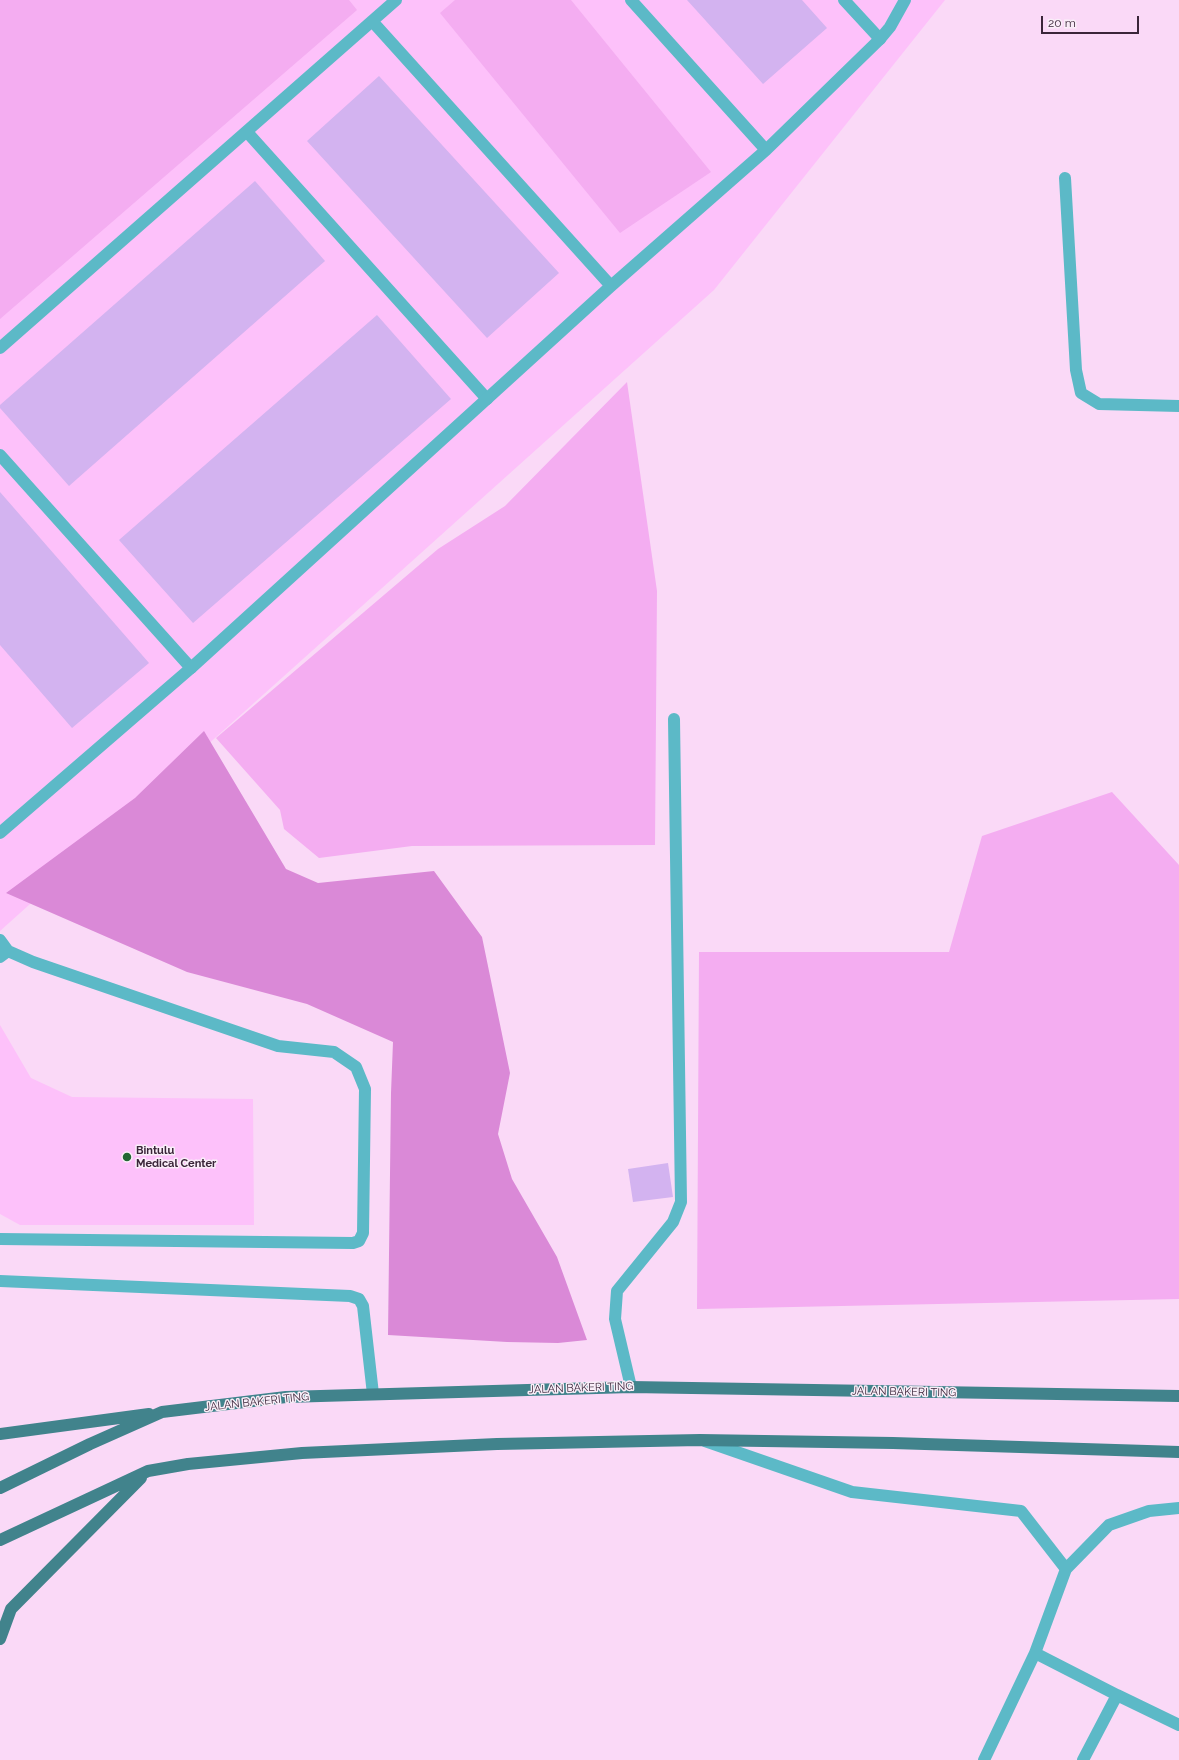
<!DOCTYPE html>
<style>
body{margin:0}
#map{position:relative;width:1179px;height:1760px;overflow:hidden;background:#fad9f7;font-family:Raleway,sans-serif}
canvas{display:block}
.scale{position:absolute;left:1041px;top:16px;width:98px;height:18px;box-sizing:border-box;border:2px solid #3a2539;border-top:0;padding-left:5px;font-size:12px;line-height:14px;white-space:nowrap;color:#3a2539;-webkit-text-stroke:3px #f9eef8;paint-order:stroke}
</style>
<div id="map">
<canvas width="1179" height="1760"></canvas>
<div class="scale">20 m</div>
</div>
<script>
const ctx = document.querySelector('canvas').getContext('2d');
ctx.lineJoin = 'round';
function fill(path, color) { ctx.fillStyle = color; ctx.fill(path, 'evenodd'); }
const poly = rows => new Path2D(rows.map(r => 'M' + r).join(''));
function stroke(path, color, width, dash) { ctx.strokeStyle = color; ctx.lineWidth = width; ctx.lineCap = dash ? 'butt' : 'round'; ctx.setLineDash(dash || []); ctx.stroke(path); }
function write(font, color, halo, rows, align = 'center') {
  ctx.font = font + ' Raleway,sans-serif'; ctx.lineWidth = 3; ctx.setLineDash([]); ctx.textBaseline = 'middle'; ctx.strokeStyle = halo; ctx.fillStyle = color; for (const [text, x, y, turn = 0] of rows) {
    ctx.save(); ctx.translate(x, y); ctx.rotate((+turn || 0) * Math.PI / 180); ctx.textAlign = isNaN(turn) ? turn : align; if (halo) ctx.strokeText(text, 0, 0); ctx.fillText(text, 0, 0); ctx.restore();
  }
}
fill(poly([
 [0,0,945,0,714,290,0,931],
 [0,1025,31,1078,72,1097,253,1099,254,1225,20,1225,0,1214]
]), '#fdc1fa');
fill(poly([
 [0,0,349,0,357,10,0,319],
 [455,0,571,0,711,172,620,233,440,13],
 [627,382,657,591,655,845,412,846,319,858,284,829,280,810,216,738,438,549,505,506],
 [1112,792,1179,865,1179,1299,697,1309,699,952,949,952,982,836]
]), '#f4adf1');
fill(poly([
 [204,731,286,869,318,883,434,871,482,937,510,1073,498,1134,512,1179,557,1257,587,1340,558,1343,507,1342,388,1335,391,1093,393,1042,307,1004,187,972,6,893,135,798]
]), '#da89d7');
fill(poly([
 [687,0,802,0,827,28,763,84],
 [379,76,559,273,487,338,307,141],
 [255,181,325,261,69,486,0,408,0,405],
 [377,315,451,399,193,623,119,540],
 [0,492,149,663,72,728,0,645],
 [668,1163,673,1197,633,1202,628,1169]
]), '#d3b3f0');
stroke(poly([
 [844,0,880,39],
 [247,132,487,399],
 [0,455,191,668],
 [0,940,8,951,0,957],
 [0,1239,353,1243,359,1241,363,1233,365,1089,356,1067,334,1052,278,1046,33,962,8,951],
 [631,1387,615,1319,617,1291,673,1222,681,1202,674,719],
 [705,1441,852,1492,1021,1511,1066,1569],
 [1035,1653,1117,1695,1179,1725],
 [984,1760,1035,1653,1066,1569,1109,1525,1149,1511,1179,1508],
 [1083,1760,1117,1695]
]), '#5cb9c7', 12);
stroke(poly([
 [631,0,766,150],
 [372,21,611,286],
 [1065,178,1076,370,1081,393,1099,404,1179,406],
 [0,348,396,0],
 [0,833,191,668,611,286,766,150,880,39,890,27,905,0],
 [0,1281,350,1296,359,1299,363,1306,373,1394]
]), '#5cb9c7', 12);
stroke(poly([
 [0,1434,149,1414],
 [0,1488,90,1444,162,1412,286,1397,631,1387,1179,1396],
 [0,1540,148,1471,188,1464,302,1453,497,1444,700,1440,893,1443,1179,1452],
 [0,1639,11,1609,141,1478]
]), '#41838c', 12);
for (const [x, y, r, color] of [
 [127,1157,5,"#226733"]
]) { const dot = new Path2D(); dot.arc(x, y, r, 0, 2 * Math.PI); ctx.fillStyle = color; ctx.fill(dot); stroke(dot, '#f9eef8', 1.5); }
write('bold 11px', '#3a2539', '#f9eef8', [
 ["Bintulu",136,1151],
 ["Medical Center",136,1164]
], 'left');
write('11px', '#3a2539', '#f9eef8', [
 ["JALAN BAKERI TING",581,1388,-2],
 ["JALAN BAKERI TING",904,1392,1],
 ["JALAN BAKERI TING",257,1402,-6]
]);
</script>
